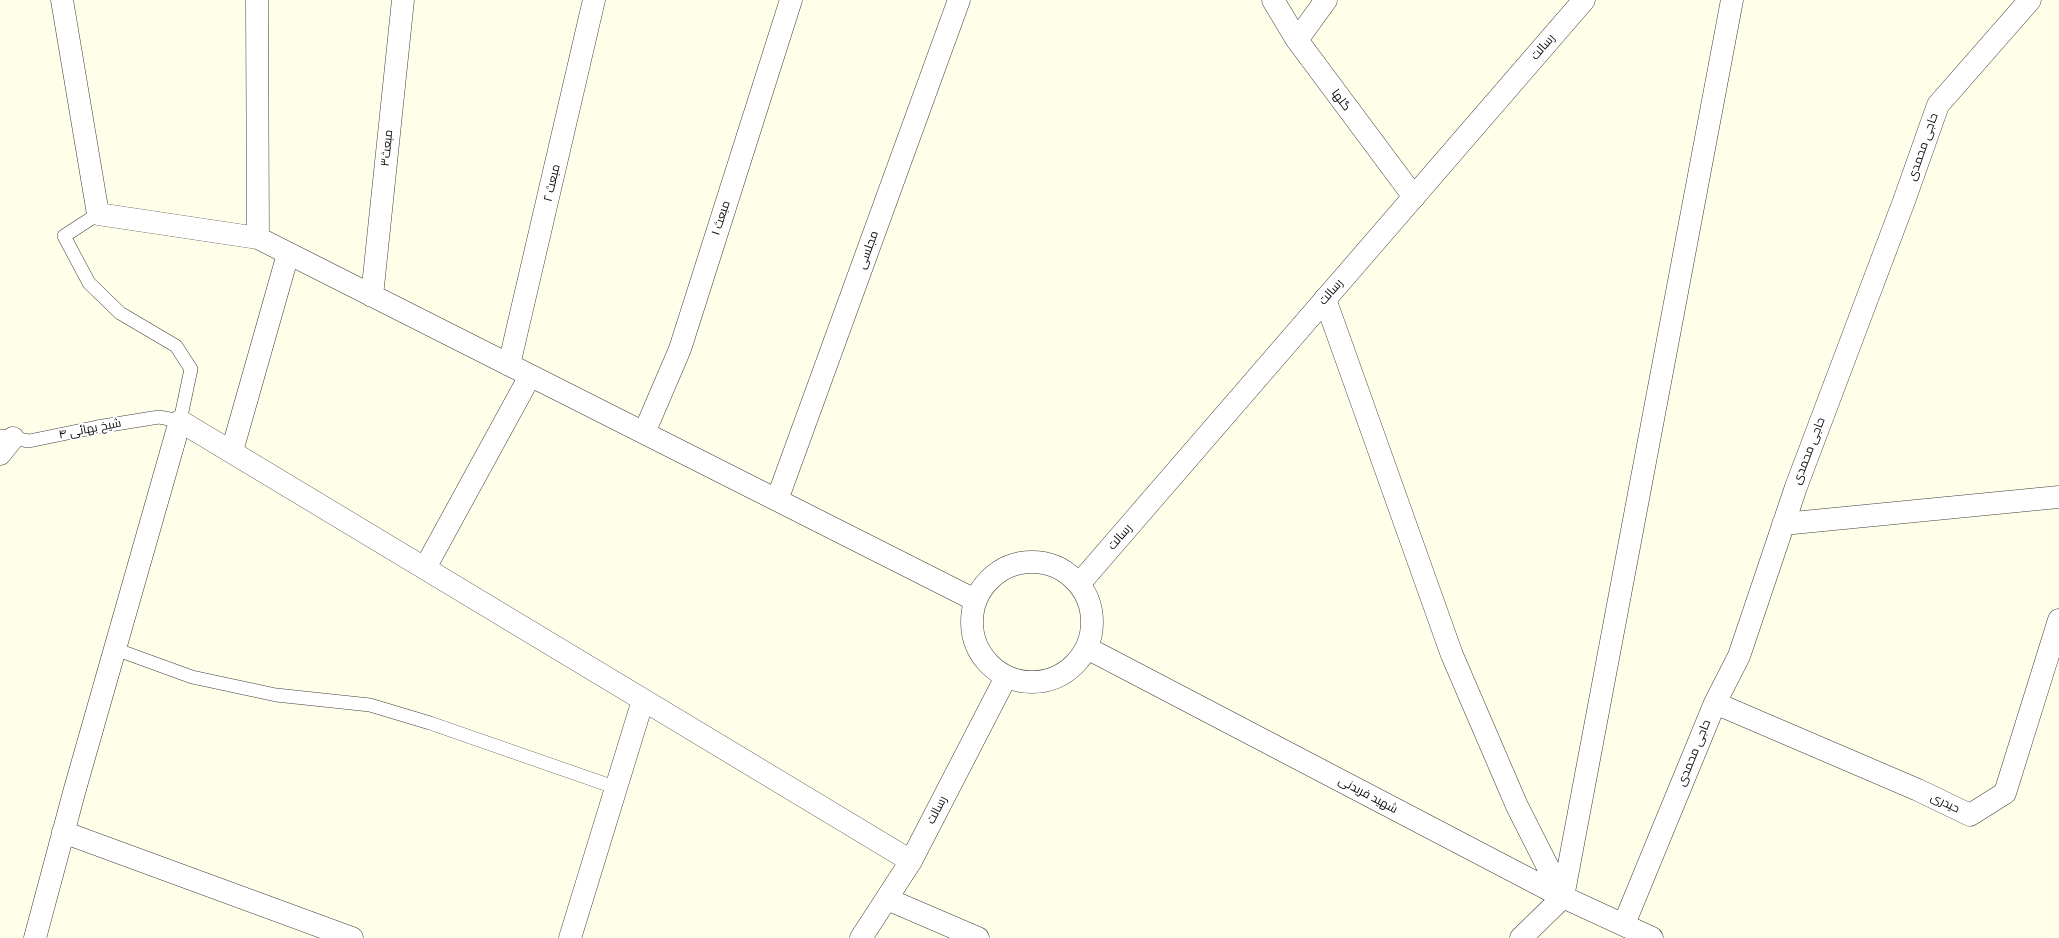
<!DOCTYPE html>
<meta charset="utf-8">
<style>
body{margin:0}
canvas{display:block;background:#fffee9}
</style>
<canvas width="2059" height="938"></canvas>
<script>
const ctx = document.querySelector('canvas').getContext('2d');
ctx.lineJoin = 'round';
const poly = rows => new Path2D(rows.map(r => 'M' + r).join(''));
function stroke(path, color, width, dash) { ctx.strokeStyle = color; ctx.lineWidth = width; ctx.lineCap = dash ? 'butt' : 'round'; ctx.setLineDash(dash || []); ctx.stroke(path); }
function write(font, color, halo, rows, align = 'center') {
  ctx.font = font + ' "Roboto Serif",Cairo,serif'; ctx.lineWidth = 4; ctx.setLineDash([]); ctx.textBaseline = 'middle'; ctx.strokeStyle = halo; ctx.fillStyle = color; for (const [text, x, y, turn = 0] of rows) {
    ctx.save(); ctx.translate(x, y); ctx.rotate((+turn || 0) * Math.PI / 180); ctx.textAlign = isNaN(turn) ? turn : align; if (halo) ctx.strokeText(text, 0, 0); ctx.fillText(text, 0, 0); ctx.restore();
  }
}
const service = poly([
 [0,436,29,441,97,427,159,417,180,421,191,369,176,346,120,313,89,283,64,236,98,214],
 [115,649,192,677,276,695,370,705,430,723,617,788]
]);
const minor = poly([
 [62,0,98,214,258,238,975,600],
 [257,0,258,238],
 [1273,0,1297,40,1414,197],
 [1297,40,1326,0],
 [372,296,403,0],
 [1325,299,1452,655,1517,806,1563,897],
 [509,365,594,0],
 [644,433,680,349,791,0],
 [232,451,288,254],
 [0,454,13,438],
 [777,500,959,0],
 [1783,524,2059,497],
 [425,568,530,376],
 [1087,648,1563,897,1652,938],
 [1715,703,1918,790,1970,815,2005,793,2059,620],
 [63,832,352,938],
 [1563,897,1732,0],
 [887,899,978,938],
 [1624,924,1715,703,1739,656,1796,487,1904,201,1938,105,2030,0],
 [35,938,75,789,180,421,911,861],
 [570,938,643,700],
 [1521,938,1563,897]
]);
const tertiary = poly([
 '972 622a60 60 0 1 1 120 0a60 60 0 1 1-120 0Z',
 [1079,584,1584,0],
 [861,938,911,861,1006,677]
]);
stroke(service, '#3e3e3e', 14);
stroke(minor, '#3e3e3e', 23);
stroke(tertiary, '#3e3e3e', 23);
stroke(service, '#fff', 13);
stroke(minor, '#fff', 22);
stroke(tertiary, '#fff', 22);
write('12px', '#0b0b0b', '#fff', [
 ["رسالت",1543,47,-49],
 ["گلها",1341,100,53],
 ["حاجی محمدی",1923,147,-71],
 ["مبعث۳",387,148,-84],
 ["مبعث ۲",552,183,-77],
 ["مبعث ۱",721,218,-72],
 ["مجلسی",868,250,-70],
 ["رسالت",1331,292,-49],
 ["شیخ بهائی ۴",90,429,-11],
 ["حاجی محمدی",1809,451,-69],
 ["رسالت",1120,537,-49],
 ["حاجی محمدی",1694,753,-68],
 ["شهید فریدنی",1368,795,28],
 ["حیدری",1945,803,26],
 ["رسالت",937,810,-63]
]);
</script>
